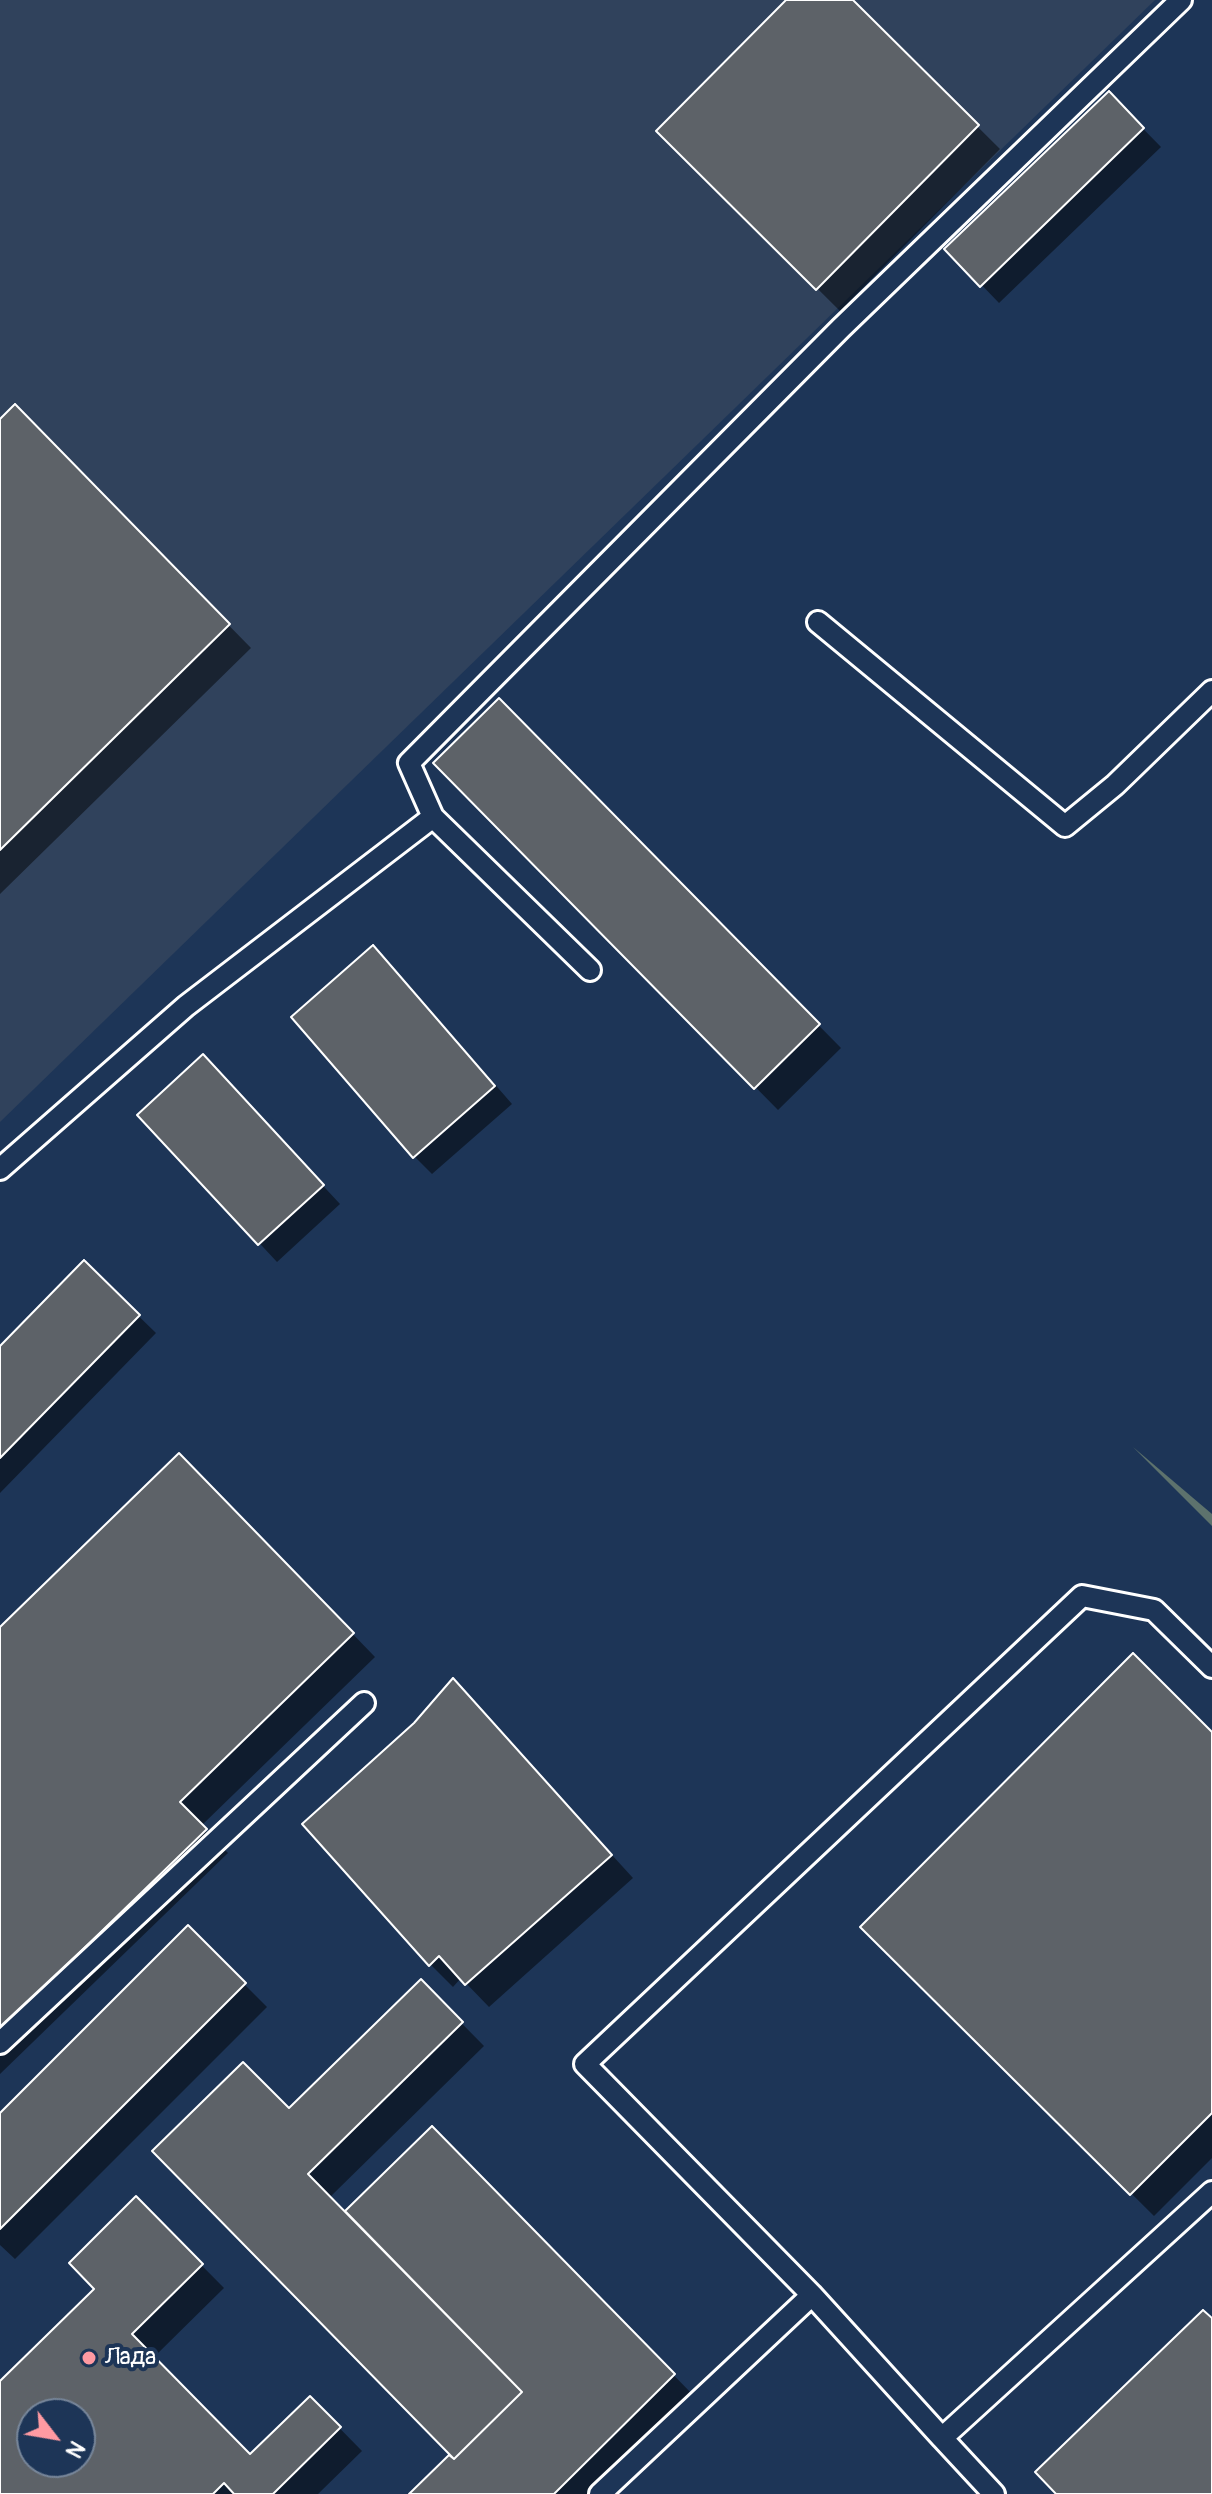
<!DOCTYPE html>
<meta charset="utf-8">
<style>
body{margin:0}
#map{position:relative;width:1212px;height:2494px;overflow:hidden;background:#1d3557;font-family:Pangolin,sans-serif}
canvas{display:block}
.north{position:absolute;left:16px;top:2398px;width:80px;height:80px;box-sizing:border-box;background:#1d3557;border:2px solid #77869a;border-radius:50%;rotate:121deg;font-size:22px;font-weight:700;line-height:32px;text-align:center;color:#fff}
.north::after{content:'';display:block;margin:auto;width:28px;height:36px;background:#ff9aa2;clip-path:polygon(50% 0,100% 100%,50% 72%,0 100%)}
</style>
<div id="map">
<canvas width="1212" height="2494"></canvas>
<div class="north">N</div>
</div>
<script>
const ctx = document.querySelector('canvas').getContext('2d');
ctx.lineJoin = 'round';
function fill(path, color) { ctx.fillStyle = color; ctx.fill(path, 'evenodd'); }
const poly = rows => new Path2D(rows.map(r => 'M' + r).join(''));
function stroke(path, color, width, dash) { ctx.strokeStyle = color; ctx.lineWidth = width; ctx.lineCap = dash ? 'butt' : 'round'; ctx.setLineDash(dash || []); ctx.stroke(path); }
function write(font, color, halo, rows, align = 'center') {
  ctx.font = font + ' Pangolin,sans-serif'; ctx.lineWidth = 8; ctx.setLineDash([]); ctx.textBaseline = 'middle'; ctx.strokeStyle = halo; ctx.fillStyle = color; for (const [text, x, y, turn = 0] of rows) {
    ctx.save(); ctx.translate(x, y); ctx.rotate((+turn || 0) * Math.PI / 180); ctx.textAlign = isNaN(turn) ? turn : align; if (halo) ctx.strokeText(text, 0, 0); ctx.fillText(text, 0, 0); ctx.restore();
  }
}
fill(poly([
 [0,0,1155,0,0,1122]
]), '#30425c');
fill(poly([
 [1133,1447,1212,1514,1212,1526]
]), '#5d726d');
fill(poly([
 [788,0,850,0,1000,149,840,311,659,131],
 [1109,94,1161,147,999,303,947,249],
 [15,407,251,648,0,894,0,422],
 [499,701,841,1048,778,1110,436,763],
 [391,965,512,1104,432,1174,414,1156],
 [220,1075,340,1204,277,1262,140,1115],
 [84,1263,156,1333,0,1493,0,1349],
 [202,1478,375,1657,201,1826,228,1853,0,2074,0,1630],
 [453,1681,633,1878,489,2007,461,1978,453,1987,430,1964,416,1725],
 [1212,1735,1212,2158,1154,2216,863,1927],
 [188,1928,267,2007,15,2259,0,2245,0,2116],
 [421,1982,484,2046,329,2198,345,2214,432,2128,696,2398,599,2494,412,2494,452,2455,155,2151,289,2111],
 [136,2199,224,2288,153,2358,251,2457,310,2398,362,2451,318,2494,0,2494,0,2384,97,2289],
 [32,2414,80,2414,80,2462,32,2462]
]), '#0007');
const building = poly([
 [786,0,853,0,979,125,816,290,656,131,786,0],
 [1109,91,1144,128,980,287,944,249,1109,91],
 [15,404,230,624,0,850,0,419,15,404],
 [499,698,820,1024,754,1089,433,763,499,698],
 [373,945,495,1086,413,1158,291,1017,373,945],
 [203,1054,324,1185,258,1245,137,1115,203,1054],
 [84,1260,140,1315,0,1458,0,1346,84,1260],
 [179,1453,354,1633,180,1802,207,1829,0,2030,0,1627,179,1453],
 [1133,1653,1212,1732,1212,2113,1130,2195,860,1927,1133,1653],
 [453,1678,612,1855,465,1985,439,1956,429,1966,302,1824,414,1723,453,1678],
 [188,1925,246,1983,0,2229,0,2113,188,1925],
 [421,1979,463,2022,308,2174,522,2392,454,2459,152,2151,243,2062,289,2108,421,1979],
 [432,2126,675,2374,554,2494,409,2494,449,2455,454,2459,522,2392,345,2211,432,2126],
 [136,2196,203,2264,132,2334,250,2454,310,2396,341,2427,273,2494,234,2494,224,2483,213,2494,0,2494,0,2381,94,2289,69,2263,136,2196],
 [32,2414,80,2414,80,2462,32,2462,32,2414],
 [1203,2310,1212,2318,1212,2494,1056,2494,1035,2472,1203,2310]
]);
fill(building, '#5d6268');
stroke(building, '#fff', 2);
const lane = poly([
 [818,622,1065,826,1115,785,1212,691],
 [433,817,409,763,841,328,1181,0],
 [0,1169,186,1006,433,817,590,970],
 [0,2043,364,1703],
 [942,2438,812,2295,585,2064,1082,1596,1154,1610,1212,1667],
 [600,2494,812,2295],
 [994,2494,942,2438,1212,2192]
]);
stroke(lane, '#fff', 26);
stroke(lane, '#1d3557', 20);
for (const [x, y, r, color] of [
 [89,2358,8,"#ff9aa2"]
]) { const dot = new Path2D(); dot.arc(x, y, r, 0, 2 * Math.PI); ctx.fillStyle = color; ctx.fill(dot); stroke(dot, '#1d3557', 3); }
write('24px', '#fff', '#1d3557', [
 ["Лада",105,2358]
], 'left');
</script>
